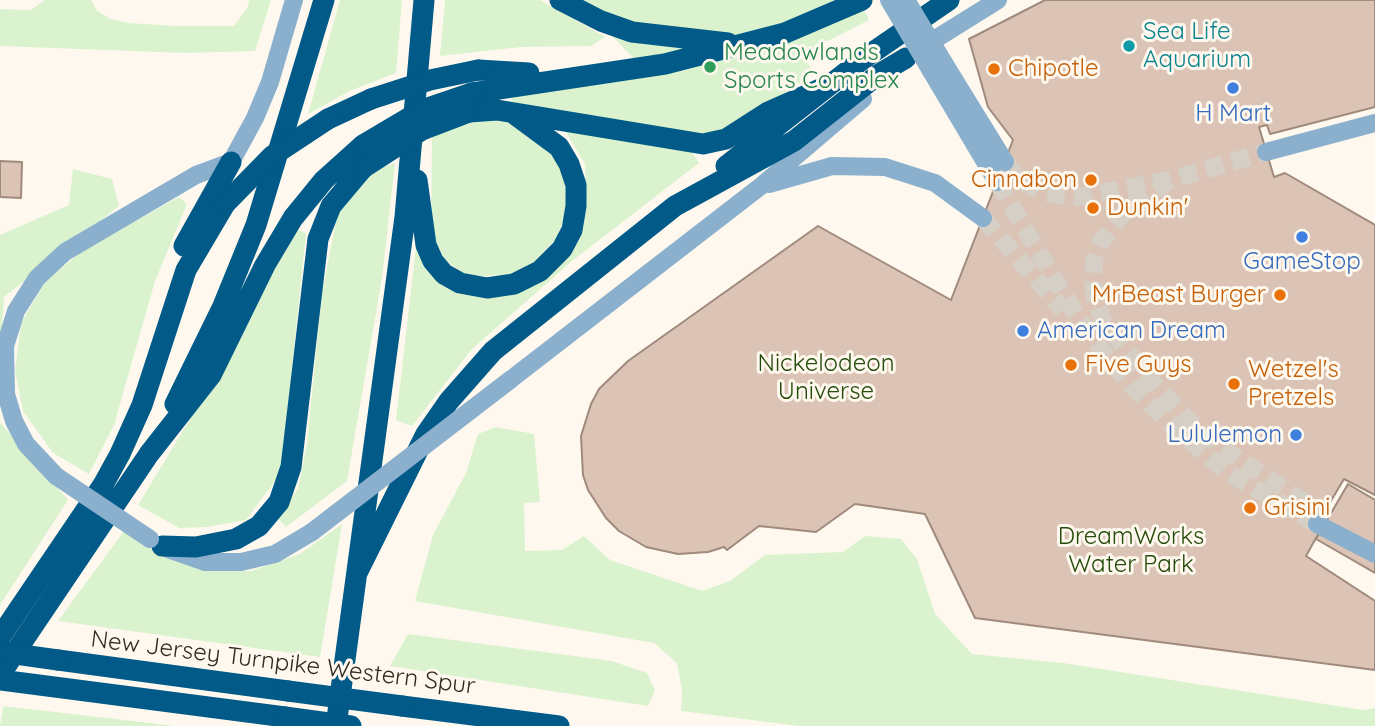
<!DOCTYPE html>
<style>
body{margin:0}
canvas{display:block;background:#fef8ef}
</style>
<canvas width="1375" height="726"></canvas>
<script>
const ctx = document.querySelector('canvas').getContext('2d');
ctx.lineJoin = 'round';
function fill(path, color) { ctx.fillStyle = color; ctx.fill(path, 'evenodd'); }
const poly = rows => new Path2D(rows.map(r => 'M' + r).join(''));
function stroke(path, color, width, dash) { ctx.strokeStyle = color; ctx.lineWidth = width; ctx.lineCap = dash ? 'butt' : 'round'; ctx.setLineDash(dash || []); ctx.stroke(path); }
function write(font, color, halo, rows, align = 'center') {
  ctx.font = font + ' Quicksand,sans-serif'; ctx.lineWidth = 6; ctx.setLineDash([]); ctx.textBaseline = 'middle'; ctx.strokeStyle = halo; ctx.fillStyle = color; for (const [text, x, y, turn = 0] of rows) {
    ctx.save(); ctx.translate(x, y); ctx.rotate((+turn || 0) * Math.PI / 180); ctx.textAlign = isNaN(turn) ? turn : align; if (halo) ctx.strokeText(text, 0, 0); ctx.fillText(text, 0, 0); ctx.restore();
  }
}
fill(poly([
 [45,0,91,0,97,11,111,19,128,23,176,26,234,26,248,7,249,0,271,0,255,51,185,53,0,46,0,9,31,10],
 [340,0,402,0,396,73,352,90,308,114],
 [445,0,540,0,605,37,591,46,521,47,440,56],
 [577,0,860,0,869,20,802,54,814,73,735,125,704,135,511,102,513,96,651,76],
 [498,117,536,136,560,165,565,180,566,214,557,237,532,265,506,275,477,276,463,273,445,260,431,235,432,135,473,118],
 [563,127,691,151,699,163,572,261,472,349,412,426,396,420,417,239,475,296,576,239,586,211,585,164],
 [395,163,382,278,347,481,286,527,277,517,298,489,307,443,322,294,337,215,373,171],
 [73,169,112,179,119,206,4,297,0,353,0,235,69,205],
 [179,197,187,204,155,281,114,425,89,474,53,453,23,411,15,370,21,323,45,282,82,251],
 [295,229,306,233,281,473,246,520,206,527,179,528,138,505,210,386],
 [0,422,68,500,0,605],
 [496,427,534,434,540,502,524,503,525,551,562,550,584,536,610,560,702,591,730,581,765,555,843,552,865,536,901,539,917,559,935,614,972,654,1063,663,1363,710,1375,708,1375,726,799,726,681,711,682,690,677,663,654,643,415,601,433,535,466,473,478,434],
 [342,524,320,657,58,621,124,531,161,553,199,569,251,571,300,554],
 [408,634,612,661,647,673,655,690,648,706,390,666],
 [3,706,176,726,0,726]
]), '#daf3ce');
const building = poly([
 [1045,0,1375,0,1375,107,1270,134,1267,125,1259,127,1274,177,1285,173,1375,225,1375,495,1344,479,1316,526,1321,529,1306,556,1375,601,1375,670,975,618,925,514,855,504,816,532,759,526,727,550,724,547,708,552,678,554,646,547,619,531,606,518,588,490,583,475,581,436,591,404,599,389,628,361,818,226,951,300,1013,140,988,107,969,39,1045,0],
 [0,161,22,162,21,198,0,197,0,161],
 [1348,484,1375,500,1375,573,1316,539,1348,484]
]);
fill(building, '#dbc3b5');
stroke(building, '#a08a7c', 2);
stroke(poly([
 [1005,162,1019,179,1043,193,1078,197,1170,180,1266,152],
 [1170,180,1126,210,1100,243,1094,261,1093,283,1095,299,1103,320,1144,373,1193,425,1238,459,1323,514],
 [997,182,1069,303,1099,347,1131,385,1175,428,1228,473,1317,524],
 [983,218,1063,310]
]), '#d5cfc6', 18, [18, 9]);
stroke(poly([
 [921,48,998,0],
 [944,63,1005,162],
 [931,71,997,182],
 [1266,152,1375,123],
 [769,184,832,166,885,167,935,183,983,218],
 [510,380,761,186,863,99],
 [56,476,26,444,14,421,6,394,5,346,16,311,37,278,65,252,196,175,231,162,255,118,270,82,294,0],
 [1317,524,1375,554],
 [168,549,205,562,241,562,275,554,312,532]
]), '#8ab0cd', 18);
stroke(poly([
 [560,0,601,21,632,32,728,43],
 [478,70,529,73],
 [472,93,665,64,785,33,862,0],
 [469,112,497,110,703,144,726,139,768,112,829,85],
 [328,119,371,99],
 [726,166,863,59,949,0],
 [417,180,426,245,433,261,444,274,460,283,487,288,514,284,540,271,562,249,572,230,576,206,576,185,569,164,559,147,513,113],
 [184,246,231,162],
 [175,404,223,306,256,225,324,0],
 [162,546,196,547,236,539,259,526,279,502,291,467,318,239,331,206,363,168],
 [357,573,426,434,449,401,493,351,675,206,794,141,879,74,906,58],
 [0,637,103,485,120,454,142,405,186,270,225,204],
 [58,660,288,691],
 [0,675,149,454,211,375,265,265,293,218,324,180,363,145],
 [0,680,285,717],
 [402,706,559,726],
 [336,726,405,217,424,0]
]), '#015a88', 21);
stroke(poly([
 [889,0,931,71],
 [906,0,944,63],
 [56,476,150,539],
 [312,532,510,380]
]), '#8ab0cd', 18);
stroke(poly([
 [371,99,430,80,478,70],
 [363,145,422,110,472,93],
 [363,168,422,130,469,112],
 [225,204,272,156,328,119],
 [0,652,58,660],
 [288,691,402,706],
 [285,717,351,726]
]), '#015a88', 21);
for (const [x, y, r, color] of [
 [1129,46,7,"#0f9aa8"],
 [710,67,7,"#2e9e5b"],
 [994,69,7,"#e8710a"],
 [1233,88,7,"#3f7fe0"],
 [1091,180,7,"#e8710a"],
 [1093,208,7,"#e8710a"],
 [1302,237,7,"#3f7fe0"],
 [1280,295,7,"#e8710a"],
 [1023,331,7,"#3f7fe0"],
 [1071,365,7,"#e8710a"],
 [1234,384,7,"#e8710a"],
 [1296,435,7,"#3f7fe0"],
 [1250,508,7,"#e8710a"]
]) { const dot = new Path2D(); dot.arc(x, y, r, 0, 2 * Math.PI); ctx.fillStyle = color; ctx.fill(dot); stroke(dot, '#fef8ef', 2.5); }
write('24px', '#0d838f', '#fef8ef', [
 ["Sea Life",1143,32],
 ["Aquarium",1143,60]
], 'left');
write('24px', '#27864d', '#fef8ef', [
 ["Meadowlands",724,53],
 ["Sports Complex",724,81]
], 'left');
write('24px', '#c56008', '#fef8ef', [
 ["Chipotle",1008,69],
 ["Cinnabon",1077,180,"right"],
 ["Dunkin'",1107,208],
 ["MrBeast Burger",1266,295,"right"],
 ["Five Guys",1085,365],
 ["Wetzel's",1248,370],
 ["Pretzels",1248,398],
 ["Grisini",1264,508]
], 'left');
write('24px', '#366cbe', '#fef8ef', [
 ["H Mart",1233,114],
 ["GameStop",1302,262],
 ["American Dream",1037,331,"left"],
 ["Lululemon",1282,435,"right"]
]);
write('24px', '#264c0d', '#fef8ef', [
 ["Nickelodeon",826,364],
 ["Universe",826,392],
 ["DreamWorks",1131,537],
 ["Water Park",1131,565]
]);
write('24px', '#312c23', '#fef8ef', [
 ["New Jersey Turnpike Western Spur",283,663,7]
]);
</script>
